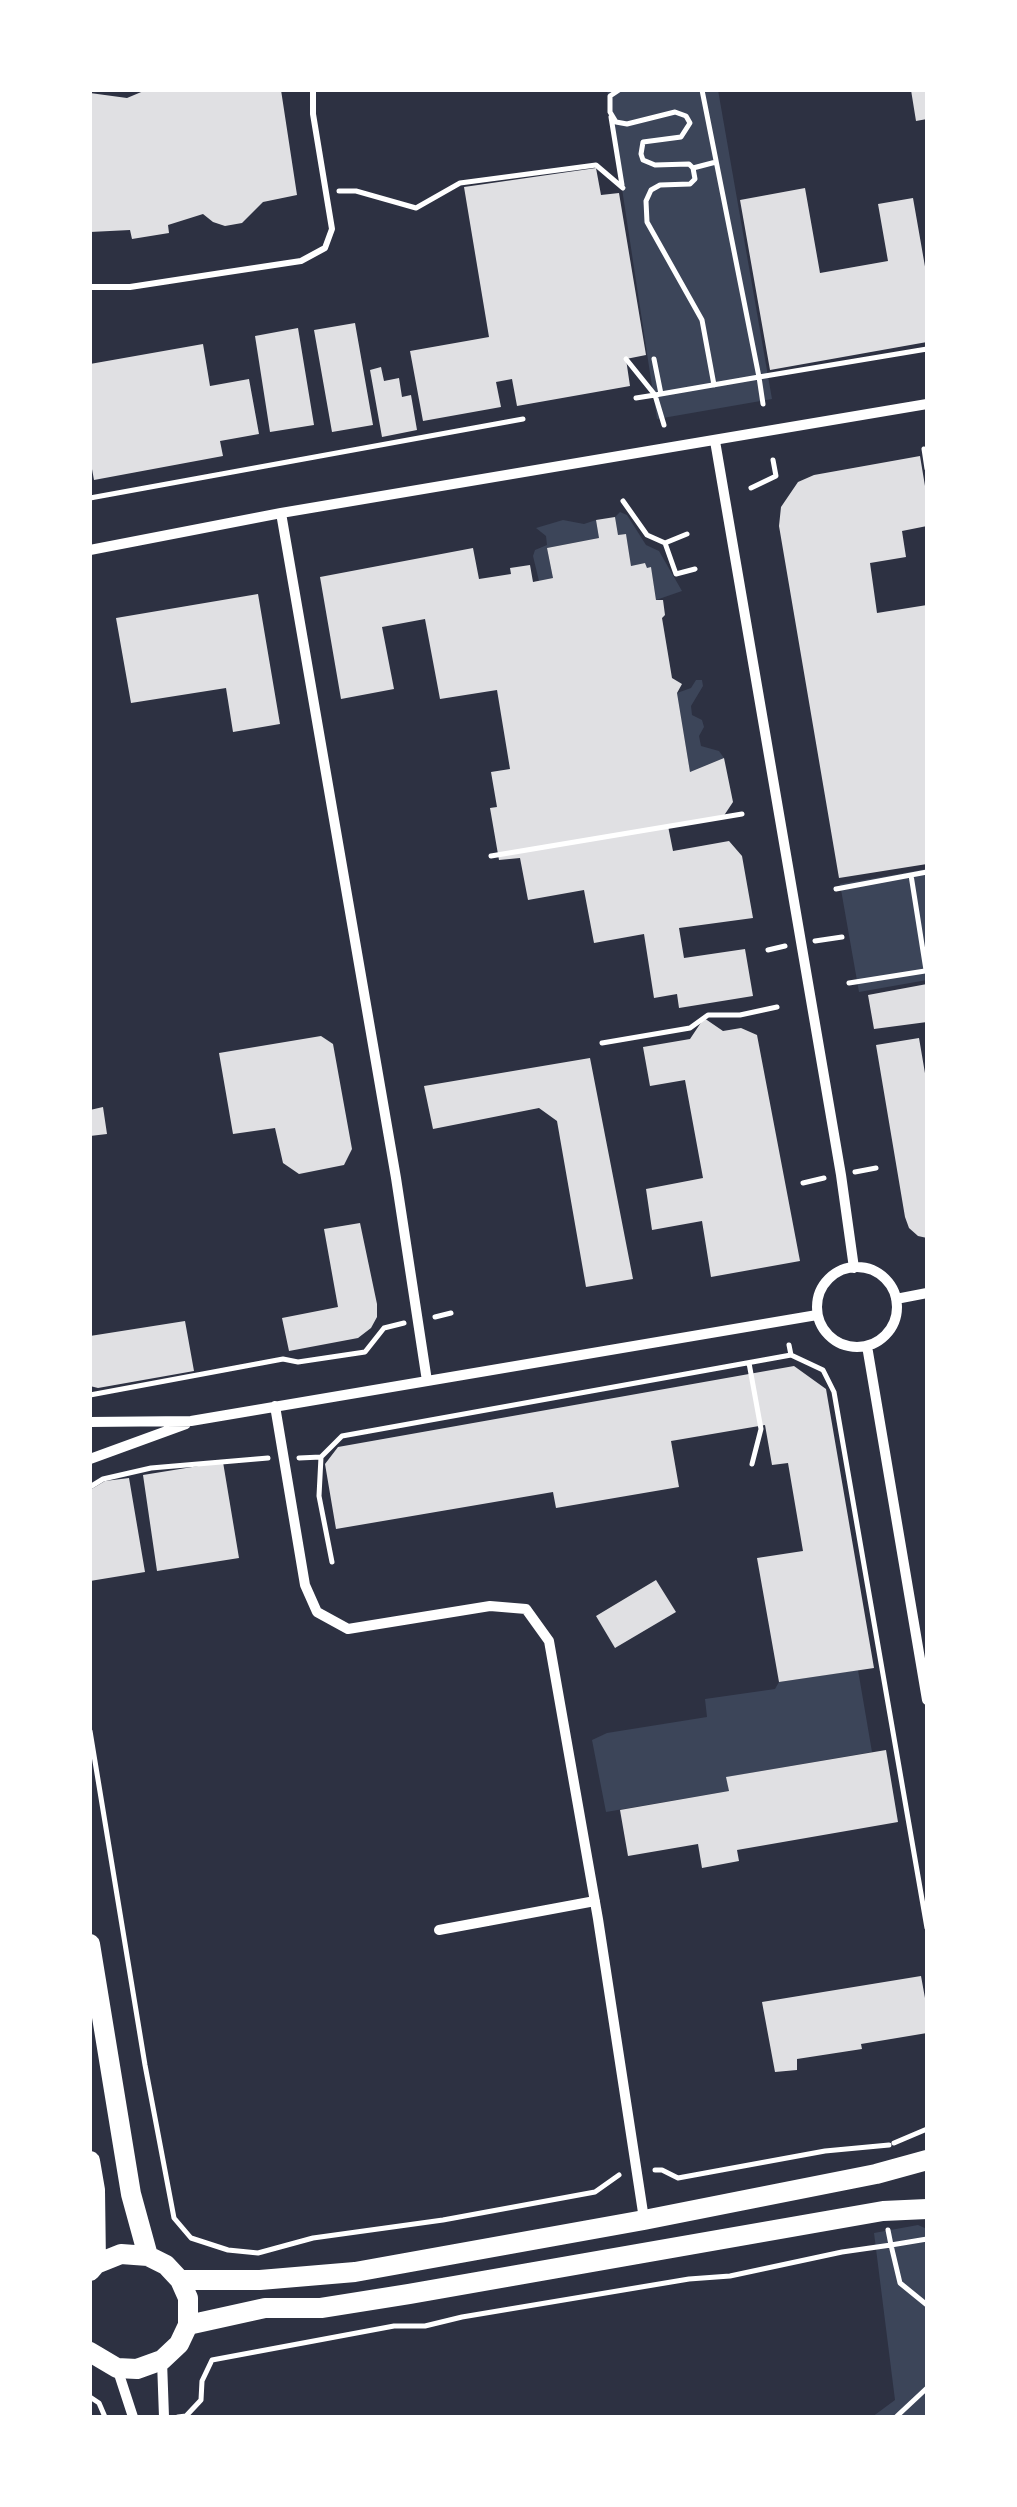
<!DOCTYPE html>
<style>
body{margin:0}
#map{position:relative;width:1017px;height:2507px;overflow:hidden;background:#2d3142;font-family:Jost,sans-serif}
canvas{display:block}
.frame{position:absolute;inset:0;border:92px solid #fff;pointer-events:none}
</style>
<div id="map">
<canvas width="1017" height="2507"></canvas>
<div class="frame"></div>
</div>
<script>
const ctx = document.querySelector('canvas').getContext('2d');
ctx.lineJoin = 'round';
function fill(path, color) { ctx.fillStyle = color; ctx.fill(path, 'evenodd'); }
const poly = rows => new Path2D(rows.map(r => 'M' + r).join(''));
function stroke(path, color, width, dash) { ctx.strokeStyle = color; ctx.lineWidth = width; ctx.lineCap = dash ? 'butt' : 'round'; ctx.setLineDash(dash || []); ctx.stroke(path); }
fill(poly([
 [607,90,718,90,772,399,657,419],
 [620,512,627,515,646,545,659,551,682,591,656,600,651,568,647,568,645,563,631,566,626,534,618,535,615,517],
 [563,520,584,524,596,520,599,538,547,548,553,578,539,581,533,556,535,550,547,545,546,536,536,528],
 [696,680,702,680,703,686,691,706,692,715,702,720,704,727,699,736,701,746,719,751,724,758,690,772,677,693,691,688],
 [927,869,927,980,859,992,840,884],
 [858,1670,872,1752,727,1777,729,1791,606,1812,592,1740,607,1733,707,1717,705,1699,775,1689,779,1682],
 [918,2225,927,2229,927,2417,872,2417,895,2400,874,2233]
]), '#3c4559');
fill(poly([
 [146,90,281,90,297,195,263,202,242,223,225,226,213,222,203,214,168,225,169,233,132,239,130,230,90,232,90,93,127,98],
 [911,90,927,90,927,119,916,121],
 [596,168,601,195,619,193,646,355,626,359,630,386,517,406,512,379,496,382,501,407,423,421,410,351,489,337,464,187],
 [805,188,820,273,888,261,878,204,913,198,927,278,927,342,770,370,740,200],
 [355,323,373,425,332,432,314,330],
 [298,328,314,425,270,432,255,336],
 [203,344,210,386,249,379,259,434,220,441,223,456,94,480,90,458,90,364],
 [381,367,384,381,399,378,402,397,411,395,417,430,382,437,370,370],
 [920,456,927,498,927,526,902,531,906,557,870,563,877,613,927,605,927,864,839,878,779,526,781,507,798,482,814,475],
 [615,517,618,535,626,534,631,566,645,563,647,568,651,567,656,600,663,600,665,615,662,618,672,678,682,684,677,693,690,772,724,758,733,802,723,817,668,826,673,851,729,841,742,856,753,918,679,928,684,958,745,949,753,996,679,1008,677,994,654,998,644,934,594,943,584,890,528,900,520,858,499,860,490,808,497,807,491,772,510,769,497,690,440,699,425,619,382,627,394,689,341,699,320,577,473,548,479,579,511,574,510,568,530,565,533,582,553,578,547,548,599,538,596,520],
 [258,594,280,724,233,732,226,688,131,703,116,618],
 [927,984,927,1022,874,1029,868,995],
 [704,1018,723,1031,741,1028,757,1035,800,1261,711,1277,702,1221,652,1230,646,1189,703,1178,685,1080,650,1086,643,1047,690,1039],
 [321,1036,333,1044,352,1149,344,1165,299,1174,283,1163,275,1128,233,1134,219,1053],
 [919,1038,927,1085,927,1238,918,1236,909,1228,905,1217,876,1045],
 [590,1058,633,1279,586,1287,557,1121,539,1108,433,1129,424,1086],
 [103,1107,107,1134,90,1136,90,1110],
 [360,1223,377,1304,377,1317,371,1328,358,1338,289,1351,282,1318,338,1307,324,1229],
 [185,1321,194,1371,98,1388,90,1386,90,1336],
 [794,1366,826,1389,874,1668,779,1682,757,1558,803,1551,788,1463,772,1465,765,1425,671,1441,679,1487,556,1508,553,1492,336,1529,325,1464,338,1447],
 [223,1462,239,1558,157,1571,143,1475],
 [129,1478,145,1572,90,1581,90,1490,105,1481],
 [656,1580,676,1612,615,1648,596,1616],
 [886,1750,898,1822,737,1850,739,1861,702,1868,698,1844,628,1856,620,1810,729,1791,726,1777],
 [921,1976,927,2009,927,2033,861,2044,862,2049,797,2059,797,2070,775,2072,762,2002]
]), '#e0e0e3');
stroke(poly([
 [619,90,610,96,610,112,616,122,627,124,675,112,686,116,690,123,681,137,643,142,641,154,643,160,655,165,689,164,693,168,695,179,690,184,660,185,651,190,646,201,647,222,702,320,714,385],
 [702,90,759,377,927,349],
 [611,117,622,185],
 [693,168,716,162],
 [339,191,356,191,416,208,460,183,596,165,623,188],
 [626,359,655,395,636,398],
 [654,359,661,394],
 [664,425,655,395,759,377,763,404],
 [924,449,927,469],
 [751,488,776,476,773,460],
 [90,498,523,419],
 [623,501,647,535,665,543],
 [687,534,665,543,676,574,695,569],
 [491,856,742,814],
 [911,875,926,970],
 [836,889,927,872],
 [815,941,842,937],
 [768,950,785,946],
 [849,983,925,971],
 [602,1043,690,1028,708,1015,740,1015,777,1007],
 [855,1172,876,1168],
 [803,1183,824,1178],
 [435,1317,451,1313],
 [789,1345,791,1355,823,1370,834,1392,927,1928],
 [749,1363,761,1429,752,1464],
 [90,1395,283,1359,298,1362,365,1352,384,1328,404,1323],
 [299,1458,321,1457],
 [90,1487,103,1479,151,1468,268,1458],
 [332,1562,319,1496,321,1457,342,1436,791,1355],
 [90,1731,145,2065,174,2218,191,2238,228,2250,258,2253,313,2238,443,2220,595,2192,619,2175],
 [894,2143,927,2129],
 [655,2170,662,2170,678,2178,825,2151,889,2145],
 [888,2230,891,2245,927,2239],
 [90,2397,99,2403,105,2417],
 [178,2417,186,2416,201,2400,202,2381,212,2360,394,2326,425,2326,462,2317,689,2279,730,2276,842,2252,891,2245,900,2283,927,2305],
 [896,2417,927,2388]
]), '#fff', 5);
stroke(poly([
 [90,287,130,287,228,272,301,261,325,248,332,229,313,114,313,90]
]), '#fff', 6);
stroke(poly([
 [715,441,841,1175,854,1268],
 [281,513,396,1178,427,1381],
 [90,550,281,513,927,404],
 '817 1307a40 40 0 1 1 80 0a40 40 0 1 1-80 0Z',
 [896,1299,927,1293],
 [867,1346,927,1700],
 [275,1406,305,1585,317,1612,348,1629,490,1606,526,1609,549,1641,598,1919,644,2219],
 [90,1422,191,1421,817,1315],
 [90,1459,186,1424],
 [439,1930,595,1901],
 [162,2361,164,2417],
 [117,2368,133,2417]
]), '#fff', 10);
stroke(poly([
 [90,1944,131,2194,148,2256],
 [90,2161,95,2190,96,2264],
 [90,2271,96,2264,121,2254,148,2256,166,2265,180,2280,188,2298,188,2325,179,2344,162,2360,137,2369,117,2368,90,2352],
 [180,2280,260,2280,355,2272,644,2220,876,2174,927,2160],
 [188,2325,265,2308,321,2308,409,2294,883,2211,927,2209]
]), '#fff', 20);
</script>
